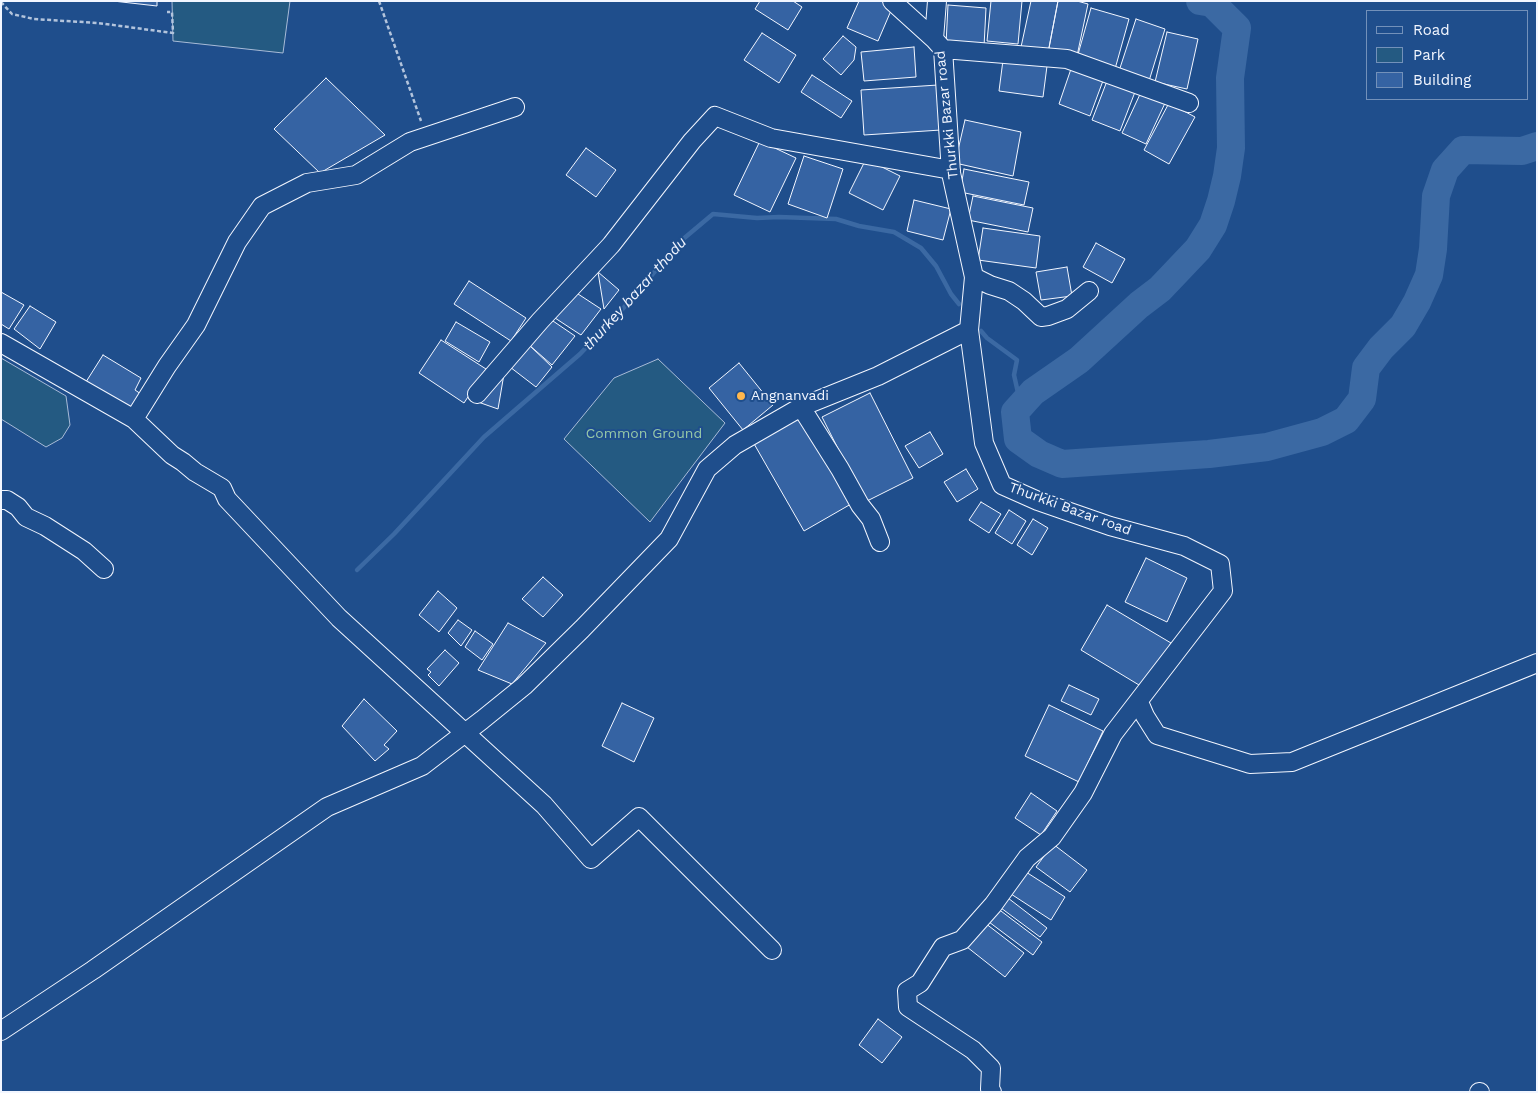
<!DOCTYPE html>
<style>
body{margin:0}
#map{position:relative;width:1538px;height:1093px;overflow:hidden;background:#1f4e8c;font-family:"Work Sans",sans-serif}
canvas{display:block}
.frame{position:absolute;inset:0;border:2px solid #f2f6ff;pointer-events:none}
.legend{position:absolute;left:1366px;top:10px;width:162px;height:90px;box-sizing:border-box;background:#1f4e8c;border:1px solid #7391ba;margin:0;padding:6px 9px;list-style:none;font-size:15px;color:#f2f6ff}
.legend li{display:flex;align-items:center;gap:10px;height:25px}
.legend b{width:25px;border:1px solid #7391ba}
</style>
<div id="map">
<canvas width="1538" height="1093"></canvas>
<div class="frame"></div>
<ul class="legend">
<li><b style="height:6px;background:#1f4e8c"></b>Road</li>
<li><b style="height:14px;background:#245a82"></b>Park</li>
<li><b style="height:14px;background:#3563a3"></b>Building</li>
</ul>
</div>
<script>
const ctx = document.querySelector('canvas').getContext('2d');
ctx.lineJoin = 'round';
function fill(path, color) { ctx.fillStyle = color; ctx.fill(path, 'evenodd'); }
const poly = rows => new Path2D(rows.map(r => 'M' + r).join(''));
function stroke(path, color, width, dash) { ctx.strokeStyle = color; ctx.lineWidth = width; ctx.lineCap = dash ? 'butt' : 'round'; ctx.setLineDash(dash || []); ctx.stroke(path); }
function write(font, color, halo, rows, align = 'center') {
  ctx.font = font + ' "Work Sans",sans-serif'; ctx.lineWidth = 4; ctx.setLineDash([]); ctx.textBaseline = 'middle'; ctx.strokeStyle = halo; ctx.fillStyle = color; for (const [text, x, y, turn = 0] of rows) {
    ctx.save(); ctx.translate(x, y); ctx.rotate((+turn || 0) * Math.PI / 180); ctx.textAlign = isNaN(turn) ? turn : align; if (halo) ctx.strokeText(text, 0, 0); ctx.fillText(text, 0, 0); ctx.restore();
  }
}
const green = poly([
 [172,1,290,1,283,53,173,41,172,1],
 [1,358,66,396,70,425,62,438,46,447,1,419,1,358],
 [658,359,725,423,650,522,564,439,614,378,658,359]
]);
fill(green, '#245a82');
stroke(green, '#a8bbd7', 1);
stroke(poly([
 [981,331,987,338,1017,360,1014,375,1021,406],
 [357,570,394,534,484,437,580,354,620,312,682,240,713,214,757,218,779,217,836,219,859,226,894,232,921,248,936,266,951,294,959,304]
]), '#3b69a3', 4.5);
stroke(poly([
 [1200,1,1212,3,1237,28,1230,78,1231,148,1227,176,1221,201,1213,225,1198,249,1160,289,1139,305,1079,360,1033,392,1015,412,1018,439,1039,454,1062,464,1209,454,1267,447,1322,432,1346,420,1362,399,1366,368,1381,348,1403,326,1417,302,1429,275,1433,249,1436,196,1445,170,1463,150,1522,151,1537,146]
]), '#3b69a3', 28);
const building = poly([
 [113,1,157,1,157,6,113,1],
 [760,1,793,1,802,7,788,30,755,9,760,1],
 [859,1,881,1,893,6,878,41,847,28,859,1],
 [991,1,1022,1,1018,44,987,41,991,1],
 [1031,1,1058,1,1048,53,1021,47,1031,1],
 [1058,1,1077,1,1088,4,1077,56,1048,53,1058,1],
 [948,5,986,8,984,47,946,44,948,5],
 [1091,8,1129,19,1115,69,1077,58,1091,8],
 [1136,19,1165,29,1149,81,1119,71,1136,19],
 [1167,32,1198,39,1187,89,1155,82,1167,32],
 [762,33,796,55,779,83,744,60,762,33],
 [843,36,856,47,854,60,841,75,823,59,843,36],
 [914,47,916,77,864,81,861,52,914,47],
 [1003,60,1047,66,1043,97,999,91,1003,60],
 [1072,66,1104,78,1090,116,1059,104,1072,66],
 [812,75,852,101,841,118,801,92,812,75],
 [326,78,385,135,320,173,274,129,326,78],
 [1107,81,1135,92,1120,131,1092,120,1107,81],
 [938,85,941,130,864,135,861,90,938,85],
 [1142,90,1166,101,1146,144,1122,133,1142,90],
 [1169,103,1195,117,1169,164,1144,150,1169,103],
 [965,120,1021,132,1013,176,955,163,965,120],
 [760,141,796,158,770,212,734,195,760,141],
 [586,148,616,170,596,197,566,175,586,148],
 [804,156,843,169,827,218,788,204,804,156],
 [866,159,900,176,883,210,849,193,866,159],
 [964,169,1029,182,1024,205,960,192,964,169],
 [973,196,1033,208,1028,232,968,220,973,196],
 [914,200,951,209,943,240,907,231,914,200],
 [983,228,1040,236,1036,268,978,260,983,228],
 [1096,243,1125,259,1112,283,1083,267,1096,243],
 [1067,267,1072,296,1041,300,1036,272,1067,267],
 [598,272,619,290,604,309,598,272],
 [469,281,526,318,511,341,454,304,469,281],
 [1,292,24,305,9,329,1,324,1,292],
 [575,292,601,309,581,335,555,318,575,292],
 [30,306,56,322,40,349,14,329,30,306],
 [553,321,575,336,552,365,528,344,553,321],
 [456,322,490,342,479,362,445,341,456,322],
 [441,340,486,369,464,403,419,373,441,340],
 [528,344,552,367,536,387,510,367,528,344],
 [103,355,141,378,135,390,144,396,134,419,84,385,103,355],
 [739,363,773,405,743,430,709,388,739,363],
 [504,374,498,409,478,402,504,374],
 [870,393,913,478,865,502,822,417,870,393],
 [800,415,851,504,804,531,753,442,800,415],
 [930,432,943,454,919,468,905,446,930,432],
 [966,469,978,489,957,502,944,482,966,469],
 [981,502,1001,514,989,533,969,520,981,502],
 [1009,510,1026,521,1012,544,995,533,1009,510],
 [1033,519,1048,528,1032,555,1017,545,1033,519],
 [1146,558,1187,578,1167,622,1125,602,1146,558],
 [543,577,563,595,543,617,522,599,543,577],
 [438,591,457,608,439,632,419,615,438,591],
 [1107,605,1171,643,1144,688,1081,650,1107,605],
 [458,620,472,630,461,646,448,633,458,620],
 [508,623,546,643,512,684,478,670,508,623],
 [475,631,493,644,482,660,465,647,475,631],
 [445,650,459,663,439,686,428,675,431,672,427,669,445,650],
 [1069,685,1099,699,1091,715,1061,701,1069,685],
 [364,699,397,731,384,745,389,749,375,761,342,726,364,699],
 [622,703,654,718,634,762,602,746,622,703],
 [1049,705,1103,731,1079,782,1025,756,1049,705],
 [1031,793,1057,811,1041,835,1015,818,1031,793],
 [1053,844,1087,870,1070,892,1036,867,1053,844],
 [1026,872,1065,897,1051,920,1011,894,1026,872],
 [1008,898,1047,928,1040,937,1001,908,1008,898],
 [993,905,1042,942,1033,955,989,922,993,905],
 [985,923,1024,953,1005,977,967,947,985,923],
 [878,1019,902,1037,882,1063,859,1045,878,1019]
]);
fill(building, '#3563a3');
stroke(building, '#f2f6ff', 1);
const minor = poly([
 [892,1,934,39],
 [937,1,934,39,943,49,951,173,974,277,969,330,984,443,1002,485,1038,501,1110,526,1184,546,1220,564,1223,591,1113,734,1083,793,1052,837,1027,858,993,905,962,940,943,947,920,983,907,991,908,1007,973,1050,991,1068,990,1089,992,1092],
 [943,49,1067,59,1189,103],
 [974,277,990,285,1009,291,1024,301,1041,317,1048,316,1067,309,1089,291],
 [1,343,134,419,172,455,183,462,195,472,222,488,227,499,339,618,544,805,591,859,639,817,772,950],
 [477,394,540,321,611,245,692,141,715,116,771,138,951,170],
 [801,407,840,469,860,505,871,519,880,542],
 [134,419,167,366,196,325,237,242,262,206,307,183,356,175,410,142,515,107],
 [1,500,7,500,18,507,26,517,45,526,84,551,104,569],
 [1139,702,1145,716,1157,735,1250,764,1292,762,1537,663],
 [1,1031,93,970,327,807,422,766,482,720,524,686,582,629,669,539,707,469,735,445,801,407,878,376,969,330],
 [1479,1092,1480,1092]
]);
stroke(minor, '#f2f6ff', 20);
stroke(poly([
 [379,1,421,121],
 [1,2,12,14,34,19,98,23,173,33,172,12,167,12]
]), '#b3c4dc', 2.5, [4, 2.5]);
stroke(minor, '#1f4e8c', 18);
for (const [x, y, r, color] of [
 [741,396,5,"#ffb74d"]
]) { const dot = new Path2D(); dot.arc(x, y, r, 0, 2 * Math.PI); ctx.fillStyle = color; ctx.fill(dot); stroke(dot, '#1f4e8c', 2); }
write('14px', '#f2f6ff', '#1f4e8c', [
 ["Thurkki Bazar road",947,115,-96],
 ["Thurkki Bazar road",1070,509,20]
]);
write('14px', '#f2f6ff', '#1f4e8c', [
 ["Angnanvadi",751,396]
], 'left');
write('14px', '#97c8a6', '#1f4e8c', [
 ["Common Ground",644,434]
]);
write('italic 15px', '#f2f6ff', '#1f4e8c', [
 ["thurkey bazar thodu",635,294,-48]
]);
</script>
